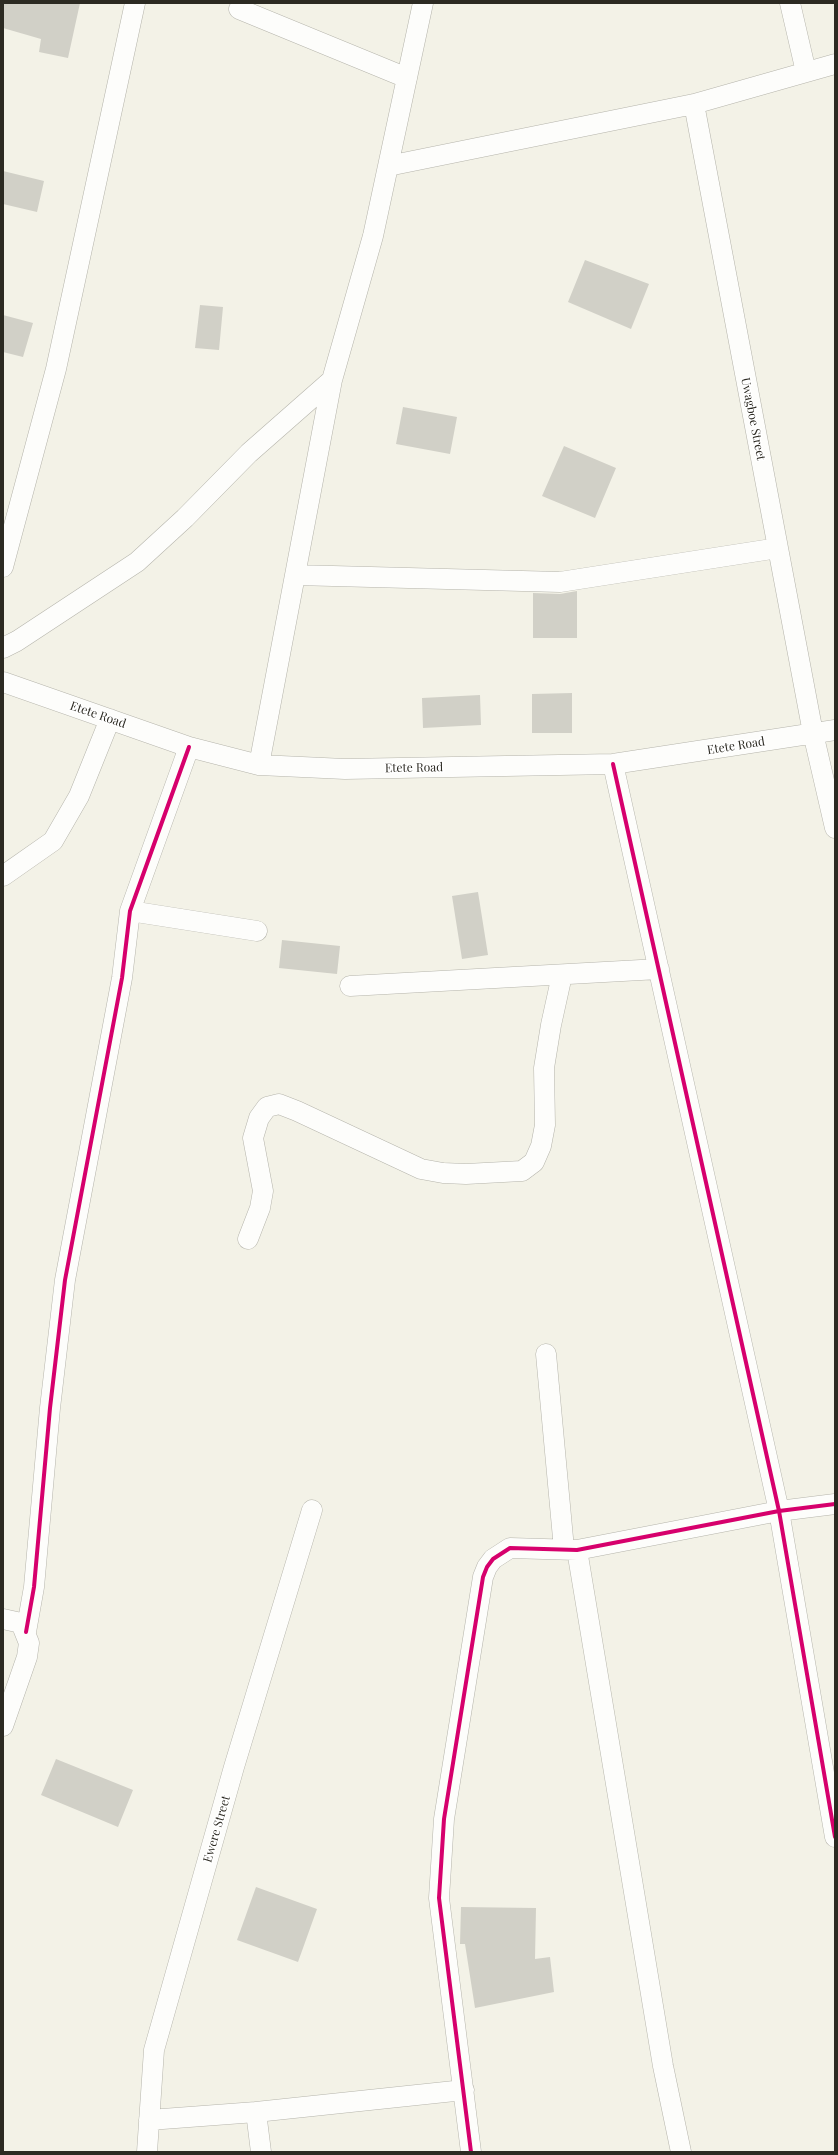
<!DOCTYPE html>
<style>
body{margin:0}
#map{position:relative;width:838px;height:2155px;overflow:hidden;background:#f3f2e7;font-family:"Playfair Display",serif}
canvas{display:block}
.frame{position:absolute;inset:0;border:4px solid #2c2a22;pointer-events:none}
</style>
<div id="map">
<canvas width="838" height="2155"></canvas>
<div class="frame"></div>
</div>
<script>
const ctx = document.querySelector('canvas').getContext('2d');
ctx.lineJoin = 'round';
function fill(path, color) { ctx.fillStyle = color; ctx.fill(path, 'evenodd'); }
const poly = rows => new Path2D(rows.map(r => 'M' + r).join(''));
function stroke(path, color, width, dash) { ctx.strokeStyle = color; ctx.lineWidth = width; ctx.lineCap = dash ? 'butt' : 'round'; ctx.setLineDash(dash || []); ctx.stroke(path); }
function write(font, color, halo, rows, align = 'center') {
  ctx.font = font + ' "Playfair Display",serif'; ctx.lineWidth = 3; ctx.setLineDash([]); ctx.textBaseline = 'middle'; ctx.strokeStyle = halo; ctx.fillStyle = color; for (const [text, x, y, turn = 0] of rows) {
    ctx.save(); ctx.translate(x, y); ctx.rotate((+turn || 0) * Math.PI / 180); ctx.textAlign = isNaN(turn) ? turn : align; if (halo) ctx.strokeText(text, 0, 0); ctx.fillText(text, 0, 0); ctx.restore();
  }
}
fill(poly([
 [3,3,80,3,68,58,39,52,41,39,3,28],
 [3,171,44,181,37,212,3,204],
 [585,260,649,284,631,329,568,302],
 [200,305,223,307,219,350,195,348],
 [3,315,33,323,23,357,3,352],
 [403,407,457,417,450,454,396,444],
 [564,446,616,468,595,518,542,496],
 [577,591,577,638,533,638,533,593,560,594],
 [572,693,572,733,532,733,532,694],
 [480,695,481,725,423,728,422,698],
 [478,892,488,955,462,959,452,896],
 [282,940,340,946,337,974,279,968],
 [56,1759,133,1790,118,1827,41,1795],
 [256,1887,317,1909,298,1962,237,1940],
 [461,1907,536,1908,535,1959,550,1957,554,1992,475,2008,465,1944,460,1944]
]), '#d1d0c7');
const minor = poly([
 [790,3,806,72],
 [239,9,407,78],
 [694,104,813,733,835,828],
 [388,166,694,104,835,64],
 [3,567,56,369,135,3],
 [295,575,560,582,778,548],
 [3,648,17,641,137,562,185,518,249,453,332,380],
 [3,682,189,747,259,765,345,769,613,764,835,730],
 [613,764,779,1511,835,1837],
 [259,765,332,380,373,236,423,3],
 [3,876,53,841,79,796,110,719],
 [130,911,257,931],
 [350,986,659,969],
 [248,1239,260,1208,263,1191,253,1138,259,1118,267,1107,279,1104,297,1111,421,1169,443,1173,466,1174,522,1171,534,1162,541,1146,545,1125,544,1068,551,1025,562,975],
 [546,1354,564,1549],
 [577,1550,663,2066,681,2152],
 [3,1619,21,1623,29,1643,27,1657,3,1726],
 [26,1632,34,1587,50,1408,65,1280,122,978,130,911,189,747],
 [256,2112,261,2152],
 [149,2120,256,2112,464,2090],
 [147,2152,154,2050,234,1767,312,1510],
 [471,2152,439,1898,444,1819,483,1577,487,1567,493,1559,510,1548,577,1550,779,1511,835,1504]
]);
stroke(minor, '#b5b4ab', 21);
stroke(minor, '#fdfdfb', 20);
stroke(poly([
 [613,764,779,1511,835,1837],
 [26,1632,34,1587,50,1408,65,1280,122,978,130,911,189,747],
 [471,2152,439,1898,444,1819,483,1577,487,1567,493,1559,510,1548,577,1550,779,1511,835,1504]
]), '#d6006c', 4);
write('12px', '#2c2a22', '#fff', [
 ["Uwagboe Street",753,419,79],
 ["Etete Road",98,715,19],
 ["Etete Road",736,746,-9],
 ["Etete Road",414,768,-1],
 ["Ewere Street",217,1829,-74]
]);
</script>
